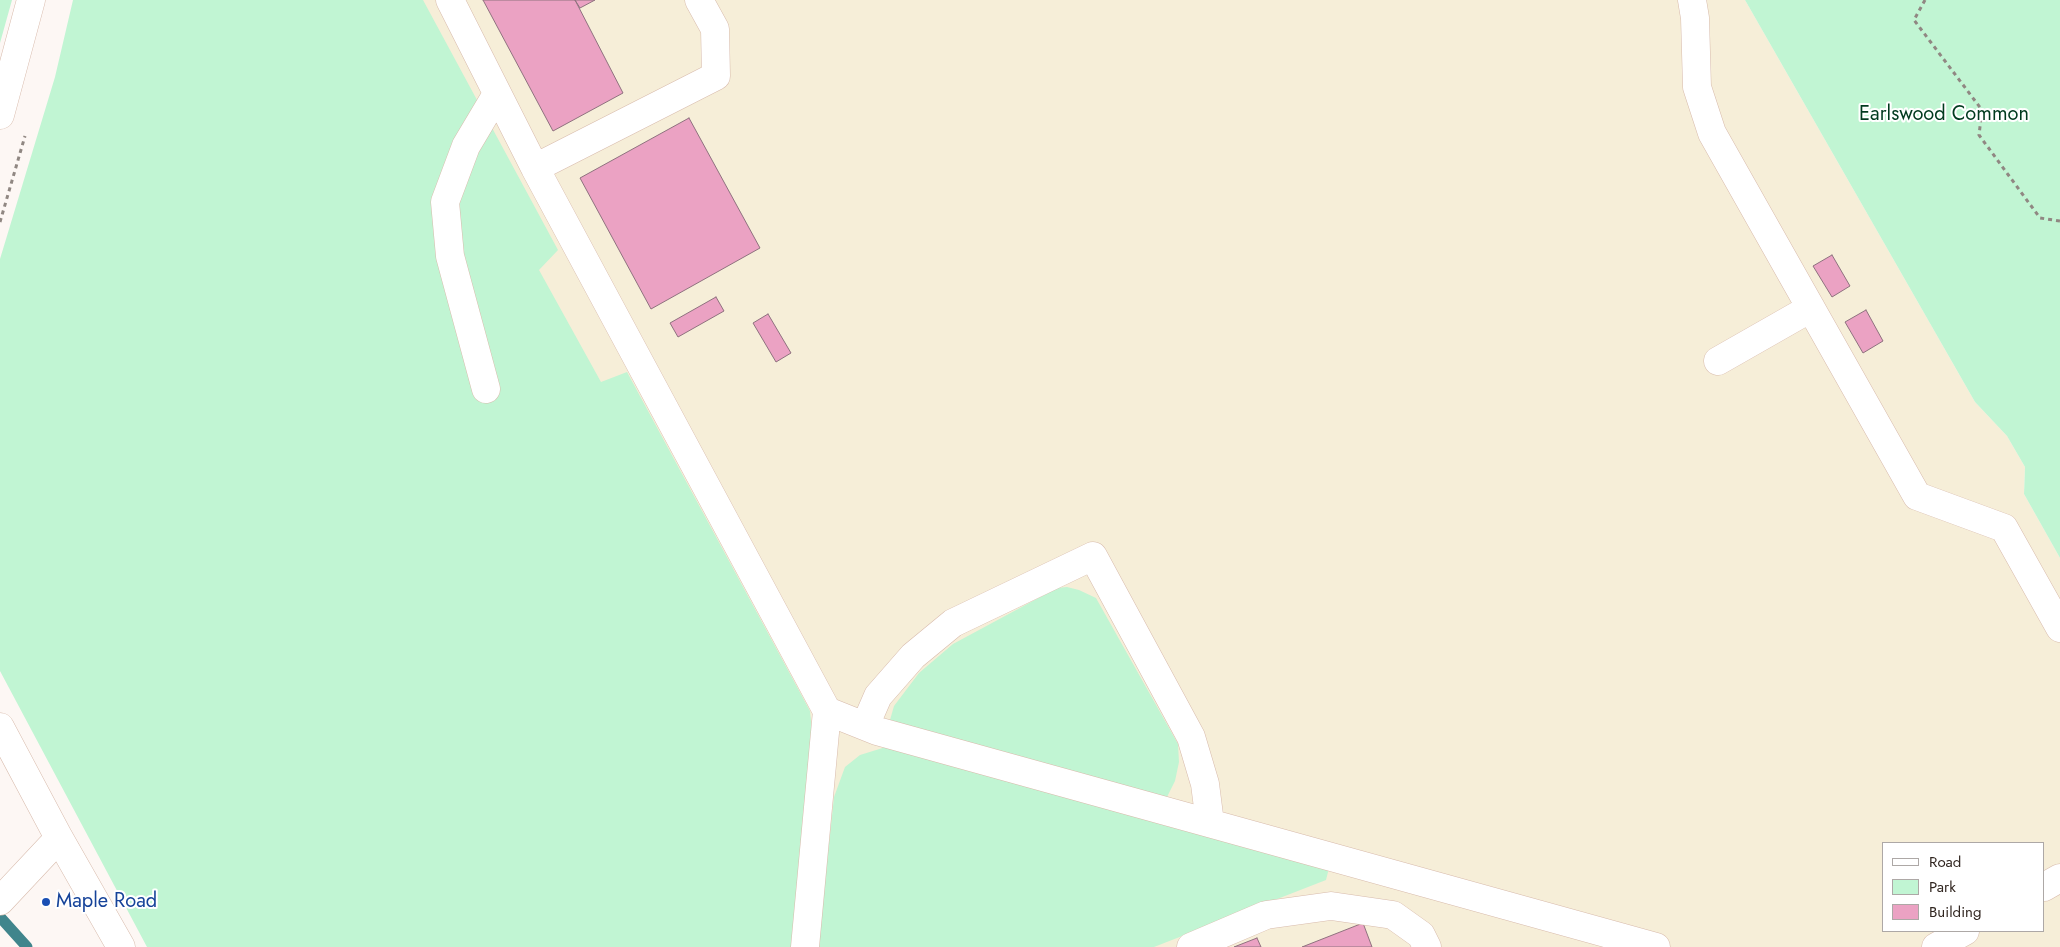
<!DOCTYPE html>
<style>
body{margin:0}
#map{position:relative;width:2060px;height:947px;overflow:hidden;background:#fdf7f4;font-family:Jost,sans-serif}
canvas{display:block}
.legend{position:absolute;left:1882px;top:842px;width:162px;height:90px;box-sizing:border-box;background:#fff;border:1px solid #ada8a6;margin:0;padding:6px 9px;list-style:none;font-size:15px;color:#312620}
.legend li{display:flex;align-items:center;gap:10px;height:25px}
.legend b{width:25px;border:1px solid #ada8a6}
</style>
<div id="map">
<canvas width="2060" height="947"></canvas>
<ul class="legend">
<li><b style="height:6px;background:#fff"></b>Road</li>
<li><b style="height:14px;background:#c1f5d3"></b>Park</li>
<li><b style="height:14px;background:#eba2c3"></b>Building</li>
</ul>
</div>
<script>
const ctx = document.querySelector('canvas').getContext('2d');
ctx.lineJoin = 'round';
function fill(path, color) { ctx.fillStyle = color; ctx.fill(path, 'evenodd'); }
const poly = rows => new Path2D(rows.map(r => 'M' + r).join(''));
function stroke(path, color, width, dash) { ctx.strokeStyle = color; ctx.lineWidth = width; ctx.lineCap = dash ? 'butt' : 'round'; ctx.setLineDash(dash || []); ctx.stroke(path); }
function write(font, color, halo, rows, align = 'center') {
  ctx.font = font + ' Jost,sans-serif'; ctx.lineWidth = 4; ctx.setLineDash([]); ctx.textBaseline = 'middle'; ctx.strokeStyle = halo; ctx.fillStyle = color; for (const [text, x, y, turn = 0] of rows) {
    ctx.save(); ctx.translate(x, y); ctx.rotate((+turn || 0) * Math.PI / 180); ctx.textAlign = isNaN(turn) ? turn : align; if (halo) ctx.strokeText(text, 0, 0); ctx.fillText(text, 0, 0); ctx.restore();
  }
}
fill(poly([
 [152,0,1745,0,1975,402,2007,436,2025,467,2024,494,2060,558,2060,947,185,947,0,492],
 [1884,843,2044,843,2044,931,1884,931]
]), '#f6eed8');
fill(poly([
 [0,0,12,0,0,43],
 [73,0,423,0,558,250,539,270,601,382,627,372,810,711,812,731,792,947,147,947,0,671,0,259,55,77],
 [1745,0,2060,0,2060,558,2024,494,2025,467,2007,436,1975,402],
 [1067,587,1079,590,1096,598,1178,744,1179,762,1175,781,1167,797,893,729,890,720,894,706,919,673,953,644,1057,588],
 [889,746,1329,868,1326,880,1154,947,818,947,834,797,845,767,860,755]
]), '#c1f5d3');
stroke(poly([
 [0,917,27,947]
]), '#40858c', 11);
const building = poly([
 [483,0,575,0,623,93,553,131,483,0],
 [575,0,595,0,580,8,575,0],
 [689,118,760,248,651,309,580,178,689,118],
 [1832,255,1850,286,1832,297,1813,266,1832,255],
 [716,297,724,311,678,337,670,323,716,297],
 [1866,310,1883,341,1863,353,1845,322,1866,310],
 [768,314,791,353,776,362,753,323,768,314],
 [1363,923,1372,947,1302,947,1363,923],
 [1257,938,1261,947,1234,947,1257,938]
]);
fill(building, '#eba2c3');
stroke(building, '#8f727f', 1);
const minor = poly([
 [450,0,535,168,827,711,877,731,1656,947],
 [1692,0,1695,18,1697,87,1712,133,1917,496,2004,528,2060,628],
 [535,168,716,76,715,29,699,0],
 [1718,361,1811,308],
 [486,389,450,256,445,202,466,146,497,94],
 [865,726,878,696,913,656,953,623,1093,556,1191,737,1205,784,1210,823],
 [0,727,59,838,121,947],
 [2044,887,2060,878],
 [0,901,59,838],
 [805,947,827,711],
 [1191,947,1266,915,1331,906,1393,915,1421,935,1427,947],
 [1936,947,1965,931]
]);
const major = poly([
 [0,115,31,0]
]);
stroke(minor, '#d8bbac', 29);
stroke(major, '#d8bbac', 29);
stroke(poly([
 [1925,0,1914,20,1982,110,1979,135,2040,218,2060,221],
 [0,222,25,136]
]), '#908782', 3, [4, 4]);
stroke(minor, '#fff', 28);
stroke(major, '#fff', 28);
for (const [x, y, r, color] of [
 [46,902,5,"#1a4fb4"]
]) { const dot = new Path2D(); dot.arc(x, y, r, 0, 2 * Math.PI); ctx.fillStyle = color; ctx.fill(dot); stroke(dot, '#fff', 2); }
write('20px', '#003a1e', '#fff', [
 ["Earlswood Common",1944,115]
]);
write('20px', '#164399', '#fff', [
 ["Maple Road",56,902]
], 'left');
</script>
